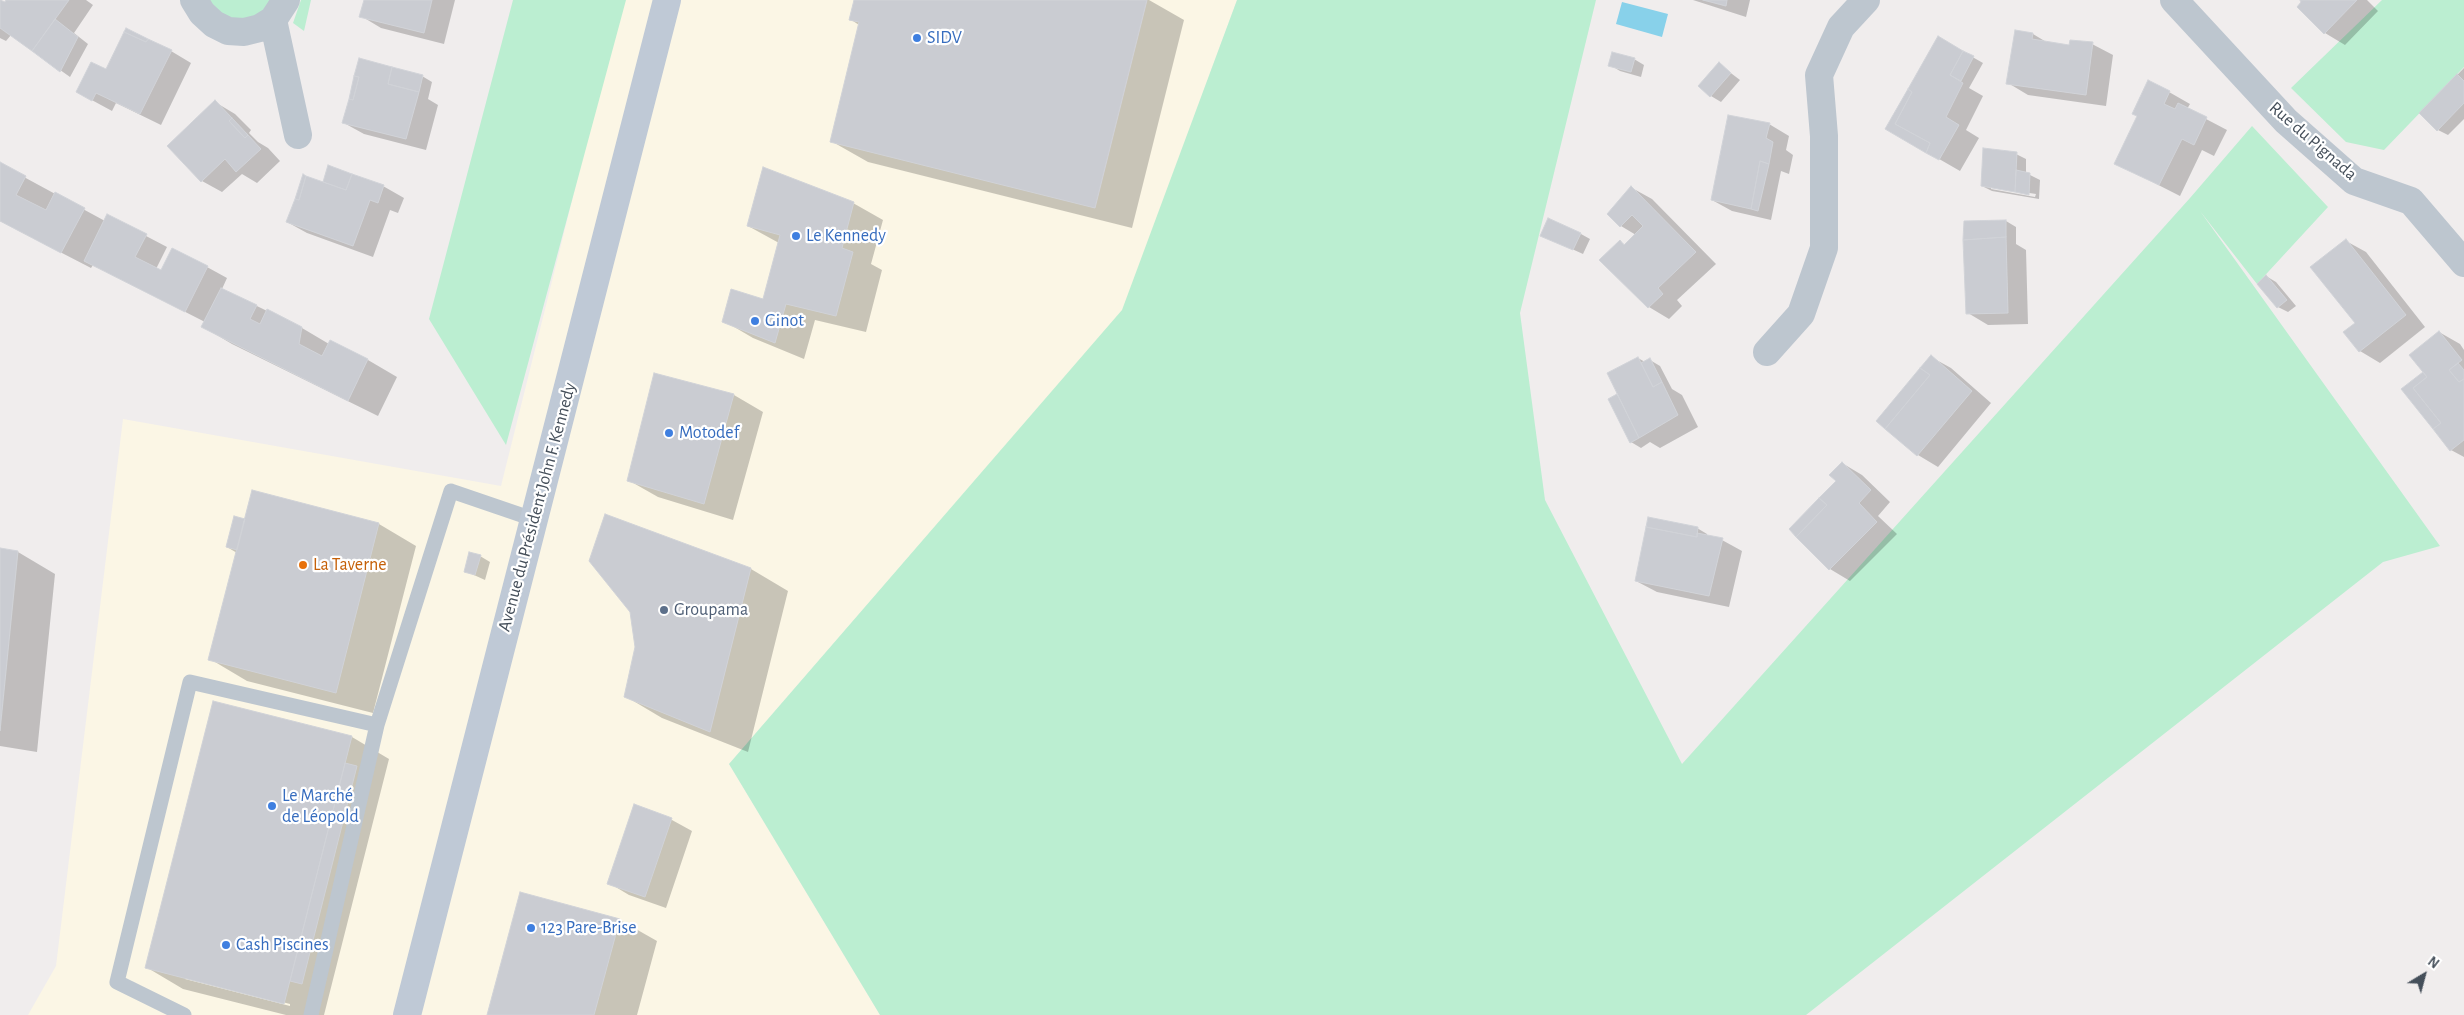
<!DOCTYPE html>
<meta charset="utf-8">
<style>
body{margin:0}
#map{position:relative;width:2464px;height:1015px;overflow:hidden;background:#f0eded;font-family:"Alegreya Sans",sans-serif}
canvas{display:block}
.north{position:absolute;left:2399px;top:950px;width:50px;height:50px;-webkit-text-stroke:4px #fff;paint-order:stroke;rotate:37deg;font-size:14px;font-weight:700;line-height:20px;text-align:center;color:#454f5a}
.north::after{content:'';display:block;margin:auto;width:18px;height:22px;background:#454f5a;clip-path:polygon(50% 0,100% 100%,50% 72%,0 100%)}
</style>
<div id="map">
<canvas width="2464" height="1015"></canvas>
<div class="north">N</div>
</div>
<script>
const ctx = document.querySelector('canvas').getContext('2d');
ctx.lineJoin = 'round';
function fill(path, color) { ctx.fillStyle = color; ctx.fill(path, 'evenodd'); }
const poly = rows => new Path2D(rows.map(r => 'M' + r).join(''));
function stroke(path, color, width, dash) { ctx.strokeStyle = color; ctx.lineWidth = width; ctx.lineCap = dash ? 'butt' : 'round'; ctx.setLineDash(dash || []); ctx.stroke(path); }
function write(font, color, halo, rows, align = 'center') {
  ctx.font = font + ' "Alegreya Sans",sans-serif'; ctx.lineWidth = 4.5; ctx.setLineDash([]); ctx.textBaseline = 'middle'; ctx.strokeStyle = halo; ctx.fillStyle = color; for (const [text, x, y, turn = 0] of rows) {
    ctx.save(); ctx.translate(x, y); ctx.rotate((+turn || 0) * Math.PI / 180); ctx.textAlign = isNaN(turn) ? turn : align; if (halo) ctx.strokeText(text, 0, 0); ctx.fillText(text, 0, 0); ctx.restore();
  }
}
fill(poly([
 [622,0,1237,0,1123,310,729,764,880,1015,28,1015,56,966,123,419,501,486]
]), '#fbf6e5');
fill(poly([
 [208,0,272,0,266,8,256,16,245,20,232,19,221,15],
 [301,0,311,0,304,31,293,23],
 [513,0,626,0,506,445,429,319],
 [1237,0,1596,0,1520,313,1545,500,1682,764,2190,198,2252,126,2328,207,2257,284,2200,211,2440,546,2383,562,1806,1015,880,1015,729,764,1122,310],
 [2382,0,2464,0,2464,67,2384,150,2346,142,2291,88]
]), '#bbeed1');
fill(poly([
 [1622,2,1668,14,1662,37,1616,24]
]), '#88d1ea');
fill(poly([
 [0,0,6,3,8,0,86,0,93,5,74,33,88,44,70,77,11,35,6,41,0,38],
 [365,0,455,0,444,44,381,28,361,16],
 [855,0,1149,0,1184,20,1132,228,868,162,831,141,859,25,850,19],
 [1693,0,1750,0,1746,17],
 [2301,0,2367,0,2378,11,2345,45,2325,33],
 [2033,34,2048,43,2071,47,2092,44,2113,55,2106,106,2028,95,2008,83],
 [1939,38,1983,63,1969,88,1983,96,1966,130,1979,138,1960,171,1887,129],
 [171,51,191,63,161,125,116,103,112,111,77,92,107,71],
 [1634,59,1644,65,1641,77,1620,71,1610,65],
 [1719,64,1740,80,1721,102,1711,96],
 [2464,68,2464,119,2448,135,2438,130,2420,113],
 [422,76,432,82,428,99,438,105,426,150,364,134,344,123],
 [2169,92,2190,104,2187,109,2227,130,2214,156,2202,150,2180,196,2115,163],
 [215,102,235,114,251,130,249,133,258,142,268,148,280,161,257,183,242,174,222,192,202,181],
 [1769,124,1789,136,1786,150,1793,155,1789,174,1781,171,1771,220,1732,211,1712,200],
 [2016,154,2026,159,2026,173,2040,180,2039,199,1992,191,1982,186],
 [1991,187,2036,194,2035,197,1991,189],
 [0,164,105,221,108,216,167,247,156,269,162,272,207,267,227,278,222,289,302,328,329,344,330,342,368,360,397,377,378,416,232,344,203,327,205,322,93,265,91,268,0,221],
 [329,186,383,186,404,198,398,213,390,210,373,257,307,233,287,222],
 [1632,188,1652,199,1716,264,1677,300,1682,306,1669,319,1649,307,1620,242,1626,245,1636,235,1621,226,1608,214],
 [853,203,883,220,871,264,882,270,866,332,815,320,804,359,753,338,724,321,764,301,779,243,748,226],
 [2006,221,2016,227,2016,244,2026,250,2028,324,1988,325,1968,313],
 [1581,234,1590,239,1583,254,1541,235],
 [2346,241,2366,252,2425,327,2380,363,2360,351],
 [2266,276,2276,282,2296,306,2288,312,2278,307],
 [2439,332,2460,344,2464,350,2464,457,2451,450,2424,372],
 [1931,357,1951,368,1991,403,1938,467,1918,455,1877,421],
 [1638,358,1645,362,1650,360,1660,366,1672,389,1682,395,1698,427,1660,448,1650,442,1641,448,1631,442,1617,396,1621,398],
 [734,395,763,412,733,520,658,497,628,480],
 [1842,463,1862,475,1890,502,1878,516,1897,534,1850,581,1830,569,1790,529,1837,481],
 [606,516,751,569,788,591,748,752,662,718,625,696,636,647,631,611],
 [246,520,379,524,416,546,373,713,247,681,210,659,237,553,227,547],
 [1697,528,1707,534,1707,536,1722,540,1742,551,1729,607,1657,592,1636,581],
 [0,549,18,552,55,574,37,752,0,746],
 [480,556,490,562,485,580,465,571],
 [213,703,352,737,389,759,324,1015,286,1015,183,989,146,967],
 [185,977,290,1004,290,1006,185,979],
 [635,805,672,820,692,831,666,908,629,895,609,883],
 [521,893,620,920,657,941,637,1015,488,1015]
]), '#0003');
const building = poly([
 [0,0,5,2,6,0,69,0,32,51,0,28,0,0],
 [364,0,432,0,424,33,359,17,364,0],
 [854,0,1147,0,1095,208,830,142,859,22,849,20,854,0],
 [1703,0,1727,0,1726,6,1703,0],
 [2300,0,2357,0,2324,34,2297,7,2301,2,2300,0],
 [55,19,78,37,60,72,32,51,55,19],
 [126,28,148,39,146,42,124,32,126,28],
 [2015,30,2033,33,2032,39,2069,45,2070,40,2093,42,2086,95,2006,84,2015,30],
 [124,32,146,42,148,39,172,50,140,114,96,93,92,101,76,92,91,62,106,69,124,32],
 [1938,36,1963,51,1950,75,1963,83,1946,117,1959,125,1939,160,1926,153,1930,143,1895,124,1912,92,1908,89,1938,36],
 [1963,51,1974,56,1961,81,1950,75,1963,51],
 [1612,52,1635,58,1631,72,1608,66,1612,52],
 [359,58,392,67,388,84,419,92,406,139,342,123,349,99,353,100,359,77,354,76,359,58],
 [1719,62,1731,73,1710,97,1698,86,1719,62],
 [392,67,423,75,419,92,388,84,392,67],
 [2457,74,2464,81,2464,103,2437,131,2419,113,2457,74],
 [354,76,359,77,353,100,349,99,354,76],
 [2148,80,2170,91,2164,104,2175,109,2178,103,2207,117,2194,145,2182,139,2159,185,2114,164,2137,116,2132,114,2148,80],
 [1908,89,1912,92,1895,124,1930,143,1926,153,1885,129,1908,89],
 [215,100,232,118,229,121,245,138,248,135,261,149,236,172,225,159,201,182,167,146,215,100],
 [1728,115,1770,123,1766,138,1773,142,1769,164,1760,161,1751,209,1711,200,1728,115],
 [232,118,248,135,245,138,229,121,232,118],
 [1983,148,2017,152,2015,192,1981,186,1983,148],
 [1760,161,1769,164,1758,211,1751,209,1760,161],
 [0,162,26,176,16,195,46,210,55,192,85,208,61,253,0,221,0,162],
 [328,165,352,174,346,190,323,182,328,165],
 [763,167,854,202,842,248,853,252,836,316,786,304,775,343,722,322,731,289,763,299,780,235,747,226,763,167],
 [2016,170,2030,173,2029,195,2015,192,2016,170],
 [303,174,306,176,299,200,295,199,303,174],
 [352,174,384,185,378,203,370,200,353,246,286,222,295,199,299,200,306,176,346,190,352,174],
 [1631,186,1696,252,1658,288,1663,294,1648,308,1599,260,1620,240,1624,245,1643,226,1632,215,1620,227,1607,214,1631,186],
 [107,214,147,234,135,257,161,270,172,248,208,266,185,312,84,261,107,214],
 [1548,218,1581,233,1573,250,1540,236,1548,218],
 [2006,220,2006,237,1963,240,1964,221,2006,220],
 [2006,237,2008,313,1966,314,1963,240,2006,237],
 [2346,239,2406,315,2359,352,2343,332,2355,323,2310,267,2346,239],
 [2266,275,2287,300,2277,308,2257,284,2266,275],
 [221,288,257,305,250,319,260,324,267,309,302,327,299,344,322,356,330,340,368,359,348,401,201,327,221,288],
 [2439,331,2462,360,2449,370,2459,382,2464,379,2464,440,2450,451,2433,429,2441,423,2413,388,2427,377,2409,355,2439,331],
 [1931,355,1972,391,1917,456,1885,429,1930,375,1920,368,1931,355],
 [1638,357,1653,387,1662,382,1678,415,1639,438,1607,373,1638,357],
 [1650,358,1662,382,1653,387,1641,363,1650,358],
 [2458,363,2464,370,2464,379,2459,382,2449,370,2458,363],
 [1920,368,1930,375,1885,429,1876,421,1920,368],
 [2423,372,2427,377,2413,388,2441,423,2433,429,2401,389,2423,372],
 [654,373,734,394,704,504,627,481,654,373],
 [1617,394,1639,438,1630,443,1608,399,1617,394],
 [1842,462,1871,490,1859,503,1877,522,1829,570,1796,537,1827,505,1819,498,1836,481,1829,475,1842,462],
 [252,490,379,523,336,693,208,660,252,490],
 [1819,498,1827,505,1796,537,1789,529,1819,498],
 [605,514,751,568,710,732,624,697,635,647,630,612,589,561,605,514],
 [234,516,245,519,237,550,226,547,234,516],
 [1648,517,1698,527,1697,537,1646,527,1648,517],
 [1646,527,1697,537,1697,533,1723,538,1709,596,1635,581,1646,527],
 [0,548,18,551,0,731,0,548],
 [469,552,481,555,475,575,464,572,469,552],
 [213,701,352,736,284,1004,145,968,213,701],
 [345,763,357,766,302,984,290,981,345,763],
 [634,804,672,818,645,897,607,884,634,804],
 [520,892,620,919,594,1015,487,1015,520,892]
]);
fill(building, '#caccd2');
stroke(building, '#d1d3d8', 1);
stroke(poly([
 [184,1015,117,982,190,682,377,725],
 [311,1015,377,725,451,491,533,519]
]), '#bdc6cf', 15);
stroke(poly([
 [194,0,202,13,214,24,228,31,244,32,260,28,273,20,286,0],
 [2174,0,2286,121,2354,181,2411,201,2464,263],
 [273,20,298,135],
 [1767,352,1801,314,1824,248,1824,136,1819,75,1841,27,1866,0]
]), '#bdc6cf', 28);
stroke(poly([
 [407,1015,667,0]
]), '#bfc9d6', 28);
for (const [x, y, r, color] of [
 [917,38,5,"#3f7fe0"],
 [796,236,5,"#3f7fe0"],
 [755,321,5,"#3f7fe0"],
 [669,433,5,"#3f7fe0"],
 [303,565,5,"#e8710a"],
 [664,610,5,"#5c6f8a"],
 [272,806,5,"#3f7fe0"],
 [531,928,5,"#3f7fe0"],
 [226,945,5,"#3f7fe0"]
]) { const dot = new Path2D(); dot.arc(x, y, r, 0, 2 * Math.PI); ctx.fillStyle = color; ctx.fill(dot); stroke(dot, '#fff', 2); }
write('18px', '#366cbe', '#fff', [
 ["SIDV",927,38],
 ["Le Kennedy",806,236],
 ["Ginot",765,321],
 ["Motodef",679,433],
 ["Le Marché",282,796],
 ["de Léopold",282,817],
 ["123 Pare-Brise",541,928],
 ["Cash Piscines",236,945]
], 'left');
write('18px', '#454f5a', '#fff', [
 ["Rue du Pignada",2313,141,41],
 ["Avenue du Président John F. Kennedy",537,507,-75]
]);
write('18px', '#c56008', '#fff', [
 ["La Taverne",313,565]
], 'left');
write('18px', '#4e5e75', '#fff', [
 ["Groupama",674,610]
], 'left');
</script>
